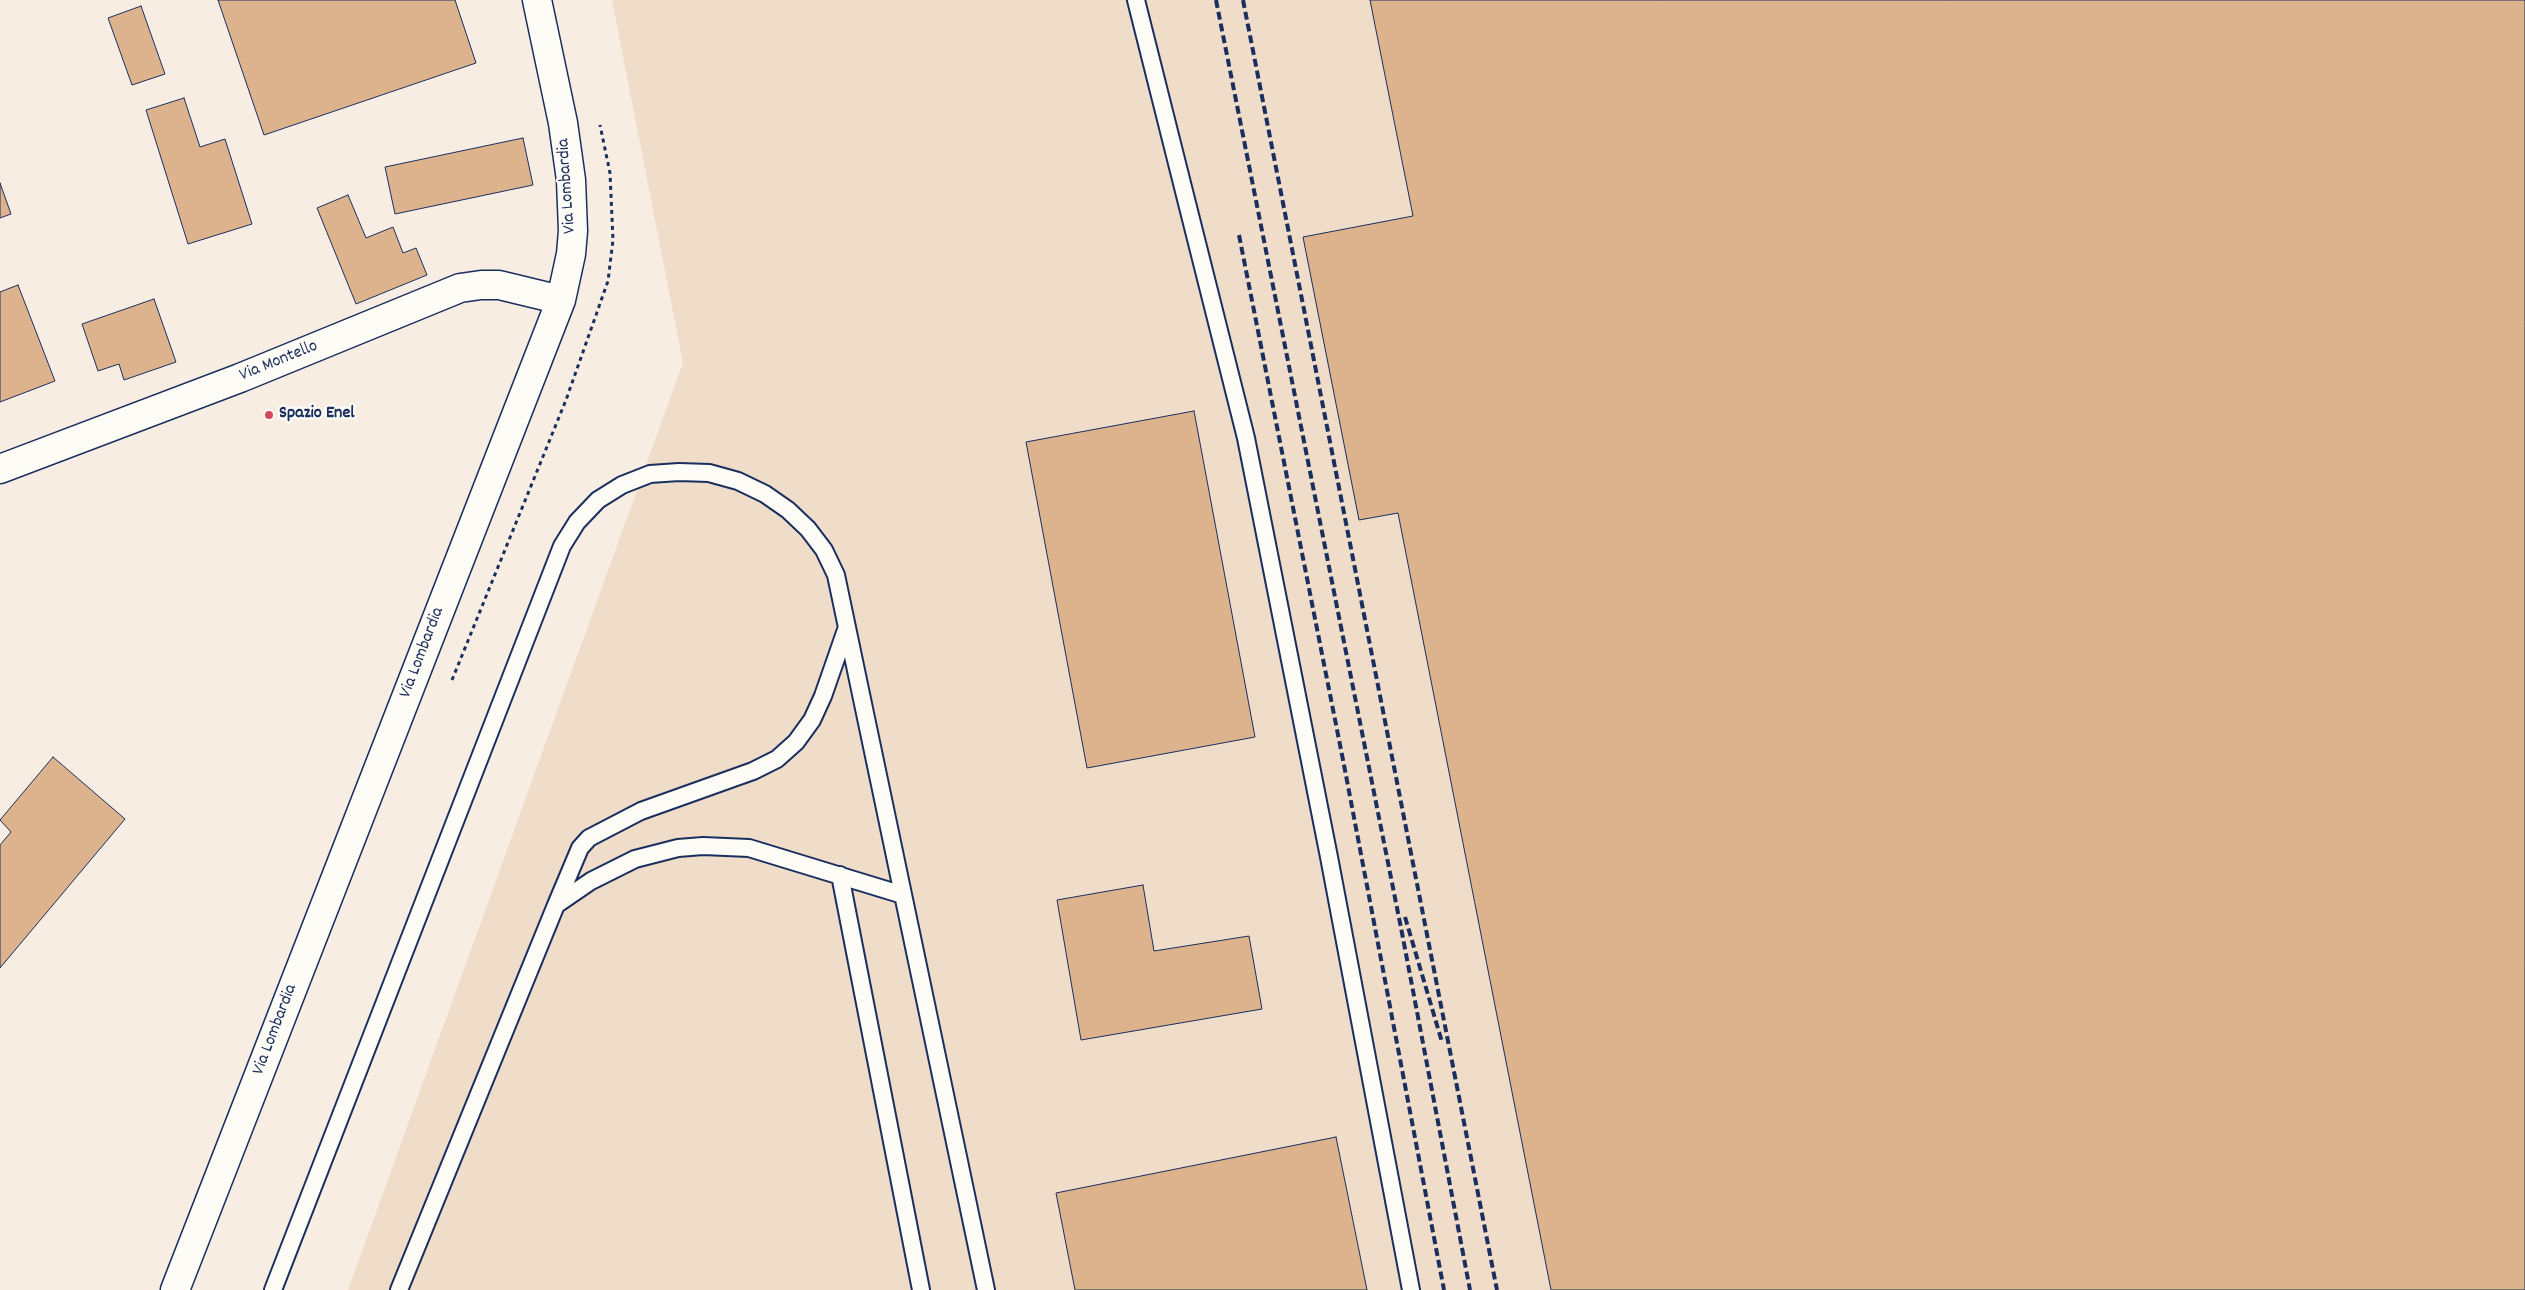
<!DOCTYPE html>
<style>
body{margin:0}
canvas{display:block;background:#f7ede2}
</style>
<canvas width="2525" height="1290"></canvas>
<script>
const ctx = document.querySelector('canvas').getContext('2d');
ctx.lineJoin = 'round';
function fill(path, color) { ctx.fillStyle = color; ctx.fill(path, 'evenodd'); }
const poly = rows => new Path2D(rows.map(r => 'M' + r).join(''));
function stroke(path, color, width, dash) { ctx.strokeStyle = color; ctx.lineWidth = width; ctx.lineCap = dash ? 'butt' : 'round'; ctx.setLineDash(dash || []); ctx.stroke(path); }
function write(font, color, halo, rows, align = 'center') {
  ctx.font = font + ' Dekko,sans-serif'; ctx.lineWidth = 4.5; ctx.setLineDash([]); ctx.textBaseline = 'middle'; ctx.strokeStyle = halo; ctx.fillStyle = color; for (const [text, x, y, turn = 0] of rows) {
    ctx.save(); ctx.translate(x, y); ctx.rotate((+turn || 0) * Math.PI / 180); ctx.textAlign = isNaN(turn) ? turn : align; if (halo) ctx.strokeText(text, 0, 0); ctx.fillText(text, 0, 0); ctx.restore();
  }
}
fill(poly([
 [612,0,2525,0,2525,1290,348,1290,683,363]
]), '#efdcc9');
const building = poly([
 [218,0,455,0,476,63,264,135,218,0],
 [1370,0,2525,0,2525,1290,1551,1290,1398,513,1359,520,1303,237,1413,216,1370,0],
 [141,6,165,74,132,85,108,18,141,6],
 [184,98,200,147,225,139,252,224,188,244,146,110,184,98],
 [523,138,533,185,395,214,385,167,523,138],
 [0,183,11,214,0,218,0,183],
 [348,195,366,238,393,227,403,253,416,248,427,275,356,304,317,208,348,195],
 [18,285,55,381,0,402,0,292,18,285],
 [154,299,176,362,124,380,119,364,98,371,82,324,154,299],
 [1194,411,1255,737,1087,768,1026,442,1194,411],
 [53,757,125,819,0,968,0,845,11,832,0,820,53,757],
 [1143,885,1154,951,1249,936,1262,1009,1081,1040,1057,900,1143,885],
 [1336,1137,1367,1290,1075,1290,1056,1193,1336,1137]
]);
fill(building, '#ddb38e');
stroke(building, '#1b2f5e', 1);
const service = poly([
 [1136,0,1246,438,1329,857,1411,1290],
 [840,875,921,1290],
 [556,905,580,848,589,838,641,811,753,771,777,759,796,742,812,720,823,696,847,627],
 [273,1290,562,546,577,522,598,500,622,485,650,474,679,472,709,473,738,481,765,494,788,510,808,529,824,550,836,575,986,1290],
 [399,1290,556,905,591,881,635,859,678,848,703,846,749,848,903,895]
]);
const minor = poly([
 [0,469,240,378,460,288,481,285,499,285,561,300],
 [175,1290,561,300,571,254,573,231,571,180,563,123,537,0]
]);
stroke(service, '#1b2f5e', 20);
stroke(minor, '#1b2f5e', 31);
stroke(poly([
 [452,680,566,400,608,281,613,240,610,173,600,125]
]), '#1b2f5e', 3, [4, 4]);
stroke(service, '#fdfcf7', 16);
stroke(minor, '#fdfcf7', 28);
stroke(poly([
 [1216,0,1402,933,1470,1290],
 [1243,0,1497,1290],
 [1239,235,1344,765,1444,1290],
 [1405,917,1442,1042]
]), '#1b2f5e', 4, [8, 4]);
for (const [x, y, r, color] of [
 [269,415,5,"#d1495b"]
]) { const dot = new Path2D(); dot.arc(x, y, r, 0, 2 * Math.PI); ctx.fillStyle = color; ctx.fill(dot); stroke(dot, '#fdfcf7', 2); }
write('18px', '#1b2f5e', '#fdfcf7', [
 ["Via Lombardia",568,186,-94],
 ["Via Montello",279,362,-22],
 ["Via Lombardia",423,653,-69],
 ["Via Lombardia",276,1030,-69]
]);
write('bold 18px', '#1b2f5e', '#fdfcf7', [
 ["Spazio Enel",279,415]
], 'left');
</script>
